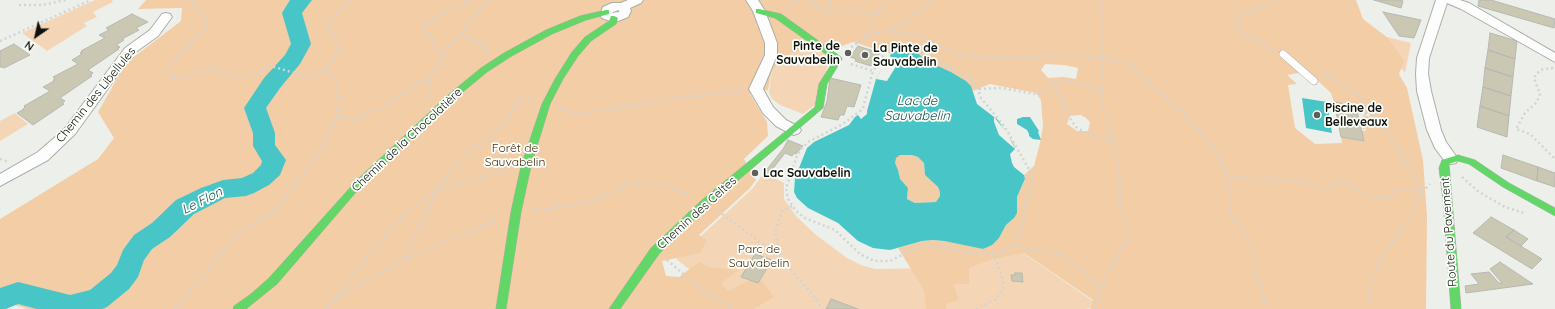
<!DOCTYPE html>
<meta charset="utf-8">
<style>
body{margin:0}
#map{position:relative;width:1555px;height:309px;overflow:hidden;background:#edf0ea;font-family:Quicksand,sans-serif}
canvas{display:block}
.north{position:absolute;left:16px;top:16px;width:40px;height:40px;-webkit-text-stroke:3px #fcfffa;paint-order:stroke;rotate:214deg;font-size:11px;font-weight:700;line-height:16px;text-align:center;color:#0f110d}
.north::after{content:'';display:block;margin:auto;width:14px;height:18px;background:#0f110d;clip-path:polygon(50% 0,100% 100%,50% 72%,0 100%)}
</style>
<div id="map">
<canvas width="1555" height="309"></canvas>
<div class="north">N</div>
</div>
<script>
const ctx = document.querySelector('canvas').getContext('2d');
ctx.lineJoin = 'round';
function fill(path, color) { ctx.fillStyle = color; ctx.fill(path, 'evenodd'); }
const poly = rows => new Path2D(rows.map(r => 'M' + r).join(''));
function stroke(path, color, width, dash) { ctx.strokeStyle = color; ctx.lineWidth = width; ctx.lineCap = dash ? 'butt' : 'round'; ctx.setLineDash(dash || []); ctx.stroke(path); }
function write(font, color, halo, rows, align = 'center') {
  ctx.font = font + ' Quicksand,sans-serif'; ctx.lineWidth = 3.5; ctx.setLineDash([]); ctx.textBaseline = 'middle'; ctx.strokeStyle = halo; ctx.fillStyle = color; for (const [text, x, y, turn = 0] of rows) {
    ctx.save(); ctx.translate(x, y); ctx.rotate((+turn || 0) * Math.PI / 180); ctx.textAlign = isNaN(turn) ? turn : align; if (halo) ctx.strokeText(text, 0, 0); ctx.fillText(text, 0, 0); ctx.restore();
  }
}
fill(poly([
 [95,0,112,0,113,2,93,12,97,17,84,23,87,26,47,51,22,33],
 [1387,37,1411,43,1405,73,1387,50],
 [795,51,824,52,830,59,816,104,803,114,780,105,772,99,769,93,772,69],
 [15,113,28,124,0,141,0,121],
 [764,173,784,183,784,199,797,217,815,234,847,258,861,265,875,269,933,268,1016,248,1093,301,1090,308,1086,309,740,309,676,259,752,189]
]), '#f4d6b7');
fill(poly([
 [146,0,1356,0,1363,19,1388,38,1404,61,1399,74,1407,88,1423,160,1427,216,1426,309,1090,309,1093,300,1024,253,992,259,969,268,969,284,953,284,959,300,946,304,946,309,926,309,924,290,898,248,922,241,933,240,944,241,983,249,999,238,1006,225,1014,218,1017,197,1025,180,1024,175,1034,166,1040,143,1043,126,1041,100,1036,93,990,84,973,91,966,81,951,72,925,60,915,50,908,48,894,51,891,54,853,42,834,49,823,51,795,51,772,69,768,90,750,94,767,122,768,136,744,159,756,180,750,188,699,235,707,241,700,253,662,261,666,276,679,277,699,262,708,267,739,270,721,283,728,291,758,276,774,297,753,309,28,309,11,304,3,309,0,309,0,219,98,159,114,138,98,112,126,63,181,21,182,8,138,9],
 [1045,64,1064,65,1078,68,1076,79,1064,77,1048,78,1041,70],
 [1299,73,1311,81,1317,80,1331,93,1334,102,1356,106,1357,111,1370,114,1371,117,1363,115,1366,131,1361,130,1364,141,1341,137,1342,143,1315,144,1295,128,1288,85,1297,84,1287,75],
 [1081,115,1086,118,1090,122,1088,131,1077,131,1067,124,1070,116],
 [900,155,912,155,918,157,924,163,925,175,938,187,940,192,940,197,936,202,915,203,907,199,908,188,899,179,898,170,894,163,895,158]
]), '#f2cda6');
fill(poly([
 [903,47,915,50,925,60,951,72,966,81,971,86,977,104,998,120,1013,143,1015,149,1010,154,1012,163,1014,167,1024,175,1025,179,1017,197,1017,213,1014,218,1006,225,999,238,992,245,983,249,944,241,933,240,922,241,890,250,873,248,858,241,838,223,808,208,797,198,794,192,795,178,807,148,814,142,849,125,855,117,858,115,861,119,867,114,867,111,876,79,891,54],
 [900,155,912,155,918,157,924,163,925,175,938,187,940,192,940,196,936,202,915,203,907,199,908,188,900,179,898,170,895,163,896,158],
 [1302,98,1327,102,1332,133,1306,128],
 [1023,117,1030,117,1039,131,1038,132,1041,140,1033,139,1029,136,1029,134,1027,130,1017,124,1017,119]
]), '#48c5c7');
fill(poly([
 [889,56,900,60,887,81,876,79],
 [994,117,1008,134,1015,149,999,135,994,122]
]), '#edf0ea');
fill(poly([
 [290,0,312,0,302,13,311,44,300,64,280,88,266,108,275,133,275,145,286,160,280,175,269,185,254,193,246,196,225,198,194,214,170,237,152,249,144,260,138,277,129,289,107,307,102,309,37,309,18,304,6,309,0,309,0,288,18,282,70,295,90,290,111,273,117,265,123,250,134,235,152,223,176,200,201,188,215,183,223,180,242,178,253,173,261,165,262,161,253,146,253,133,244,108,264,78,285,55,291,44,282,13,290,0]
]), '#48c5c7');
const building = poly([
 [1374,0,1401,0,1403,1,1401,8,1374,0],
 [1479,0,1491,0,1555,19,1554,28,1478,6,1479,0],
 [1383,12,1421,20,1414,38,1399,36,1383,12],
 [132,14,148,22,136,28,139,30,122,39,124,40,116,45,120,47,117,48,119,49,88,70,93,73,90,75,92,76,60,98,65,101,62,103,64,104,33,125,17,113,24,109,23,109,25,107,24,106,50,91,43,87,54,81,53,80,55,79,53,77,78,64,72,60,82,54,80,53,83,52,81,51,105,38,99,35,109,30,106,28,132,14],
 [1490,33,1517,41,1515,59,1488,50,1490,33],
 [14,44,30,55,4,68,2,67,0,67,0,51,14,44],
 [858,46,880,53,871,66,855,61,856,59,850,57,858,46],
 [1488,50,1515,59,1513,77,1485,68,1488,50],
 [1485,68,1513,77,1511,96,1483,87,1485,68],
 [830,78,861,85,854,107,847,106,844,115,840,115,838,120,821,117,827,101,830,78],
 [1483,87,1511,96,1509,116,1480,106,1483,87],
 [1334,102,1356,106,1364,141,1341,137,1334,102],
 [1480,106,1509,116,1507,137,1477,127,1480,106],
 [788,140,803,146,796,154,794,153,792,156,785,153,768,175,764,173,783,149,788,140],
 [1503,155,1538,167,1537,181,1501,168,1503,155],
 [1538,167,1555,173,1555,187,1537,181,1538,167],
 [1491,217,1514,230,1506,237,1542,259,1532,269,1473,233,1491,217],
 [1514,230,1528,239,1521,246,1506,237,1514,230],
 [755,254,772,260,758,283,741,277,755,254],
 [1500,262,1533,284,1466,293,1465,286,1479,284,1471,274,1489,272,1499,283,1502,283,1490,269,1500,262],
 [1015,273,1022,273,1023,282,1012,281,1011,275,1015,275,1015,273],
 [831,299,858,309,826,309,831,299]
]);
fill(building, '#cac7b2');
stroke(building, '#b7b8b3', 1);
const lane = poly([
 [1283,54,1314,81]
]);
const street = poly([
 [628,0,643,0,641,3,630,8,631,11,628,17,618,21,610,21,602,18,600,15,603,7,612,3,621,3,628,0],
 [619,10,619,12,612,13,613,12,619,10],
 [746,0,758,0,765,11,777,43,777,55,763,89,773,107,786,120,799,127,801,130,799,133,794,135,789,133,776,126,763,113,749,89,765,55,765,43,753,11,746,0],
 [1436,0,1460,0,1469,3,1555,53,1555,62,1461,9,1447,3,1429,58,1428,74,1431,91,1441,130,1446,142,1458,159,1456,163,1451,164,1446,163,1435,148,1427,130,1417,91,1416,74,1417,58,1436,0],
 [166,13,170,14,172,17,158,36,133,54,75,134,48,160,0,186,0,174,38,152,53,139,65,128,125,48,150,30,162,14,166,13]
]);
const fast = poly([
 [756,9,759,9,781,14,841,57,842,59,827,84,823,108,708,206,659,254,620,309,609,309,651,248,702,200,815,107,819,84,834,60,775,18,756,13,756,9],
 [606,10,609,10,609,14,586,20,552,34,510,57,487,72,453,100,363,184,277,284,246,309,233,309,234,306,251,294,269,278,357,180,447,96,481,68,504,53,546,30,580,16,606,10],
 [611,16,614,16,618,18,616,24,591,41,578,56,563,79,550,104,531,166,521,212,506,309,496,309,511,212,521,166,542,104,555,79,572,52,585,37,609,21,611,16],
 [1458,155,1475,160,1509,183,1555,208,1555,216,1503,187,1469,164,1458,161,1449,164,1461,309,1451,309,1443,200,1439,168,1442,160,1458,155]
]);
stroke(lane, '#acaeaa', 8);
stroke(street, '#acaeaa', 2);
stroke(fast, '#acaeaa', 1);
stroke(poly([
 [191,0,205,15,206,25,193,42,171,64,169,71,173,79,182,78,209,68,235,76,244,77,271,66,308,77,325,71,338,53,338,44,328,29,330,21,350,0],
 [808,0,825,11,850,13,860,11,877,13],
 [19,5,42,5,66,0],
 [788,8,799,0],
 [825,11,832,0],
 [462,31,467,38,483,44,487,50,487,53],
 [888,31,913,34,953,52,981,57,1010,58,1074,56,1103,58,1127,63,1183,112,1213,146,1224,166,1231,196,1231,215,1252,245,1256,274,1268,309],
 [865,38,885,0],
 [0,41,91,0],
 [906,44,918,48,931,58,964,74,972,80,977,86,981,98,1005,127,1031,173,1033,183,1026,200,1022,231,1014,244,1001,253,975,255,942,247,925,247,910,251,890,261,874,261,860,254,835,230,805,218,796,211,788,199,786,188,797,156,801,149,808,142,843,124,860,111,863,108,873,71,881,58,890,47,906,44],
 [847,50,865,38,903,25,919,9,932,0],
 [1275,51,1243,34,1239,31,1236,25,1238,20,1243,15,1270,5,1277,0],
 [440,59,434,41,425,33,422,27,435,17,472,0],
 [851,64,873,71],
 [1553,68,1543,69,1536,74,1534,78,1540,94,1537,102,1525,113,1516,129,1530,134,1555,159],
 [1321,73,1347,86,1365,102,1398,150,1422,192,1430,184],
 [1053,83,1061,95,1065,111,1076,127,1090,135,1113,141],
 [979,89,1002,88,1034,94,1042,93,1053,83,1063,80,1101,90],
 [429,98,430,79,440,59,488,0],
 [559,108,580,114,684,96,700,96,745,90],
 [337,115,352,120,387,105,412,84,430,79],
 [1364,129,1361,113,1374,116],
 [0,159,9,162],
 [1226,175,1244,178,1303,181,1327,191,1338,180,1371,196,1389,199,1395,188,1422,192,1410,218,1382,256,1370,286,1368,309],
 [1462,177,1479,192,1505,207,1524,213],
 [792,206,782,211,775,232,781,259,813,295,822,309],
 [533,210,548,209,594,201,629,183,666,185,690,195],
 [718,211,781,258],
 [1014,244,1028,250,1049,251,1065,256,1076,264,1090,279,1101,286],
 [406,257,437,190,509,170],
 [667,260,703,291,734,309],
 [333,301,368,255,407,212,437,190,461,158,494,133,509,117,519,99,533,100],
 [174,309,209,270,237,234,278,207,325,144,337,115,340,95,334,77,325,71],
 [325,309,333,301,406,258,498,220],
 [976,309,995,300,1003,288,1003,280,994,255],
 [1095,309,1101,286,1126,241,1127,232,1125,218,1120,208,1119,169,1102,101,1103,24,1099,0]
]), '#d3d4d2', 2.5, [2, 3]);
stroke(lane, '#fcfdfc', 7);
fill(street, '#fcfdfc');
fill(fast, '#63d668');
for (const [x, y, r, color] of [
 [848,53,4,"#5d5f5a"],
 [865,55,4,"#5d5f5a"],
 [1317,115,4,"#5d5f5a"],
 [755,173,4,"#5d5f5a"]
]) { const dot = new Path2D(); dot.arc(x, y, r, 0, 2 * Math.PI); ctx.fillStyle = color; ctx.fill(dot); stroke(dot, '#fcfffa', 1.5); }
write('bold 12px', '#0f110d', '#fcfffa', [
 ["Pinte de",840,46,"right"],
 ["Sauvabelin",840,60,"right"],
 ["La Pinte de",873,48],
 ["Sauvabelin",873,62],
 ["Piscine de",1325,108],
 ["Belleveaux",1325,122],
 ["Lac Sauvabelin",763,173]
], 'left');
write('12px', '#0f110d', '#fcfffa', [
 ["Chemin des Libellules",96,95,-51],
 ["Chemin de la Chocolatière",407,140,-43],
 ["Chemin des Celtes",697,213,-42],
 ["Route du Pavement",1449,232,-94]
]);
write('12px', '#472b0e', '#fcfffa', [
 ["Forêt de",515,148],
 ["Sauvabelin",515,162],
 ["Parc de",759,249],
 ["Sauvabelin",759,263]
]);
write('italic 13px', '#165154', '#fcfffa', [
 ["Lac de",917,101],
 ["Sauvabelin",917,116],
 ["Le Flon",202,201,-27]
]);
</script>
